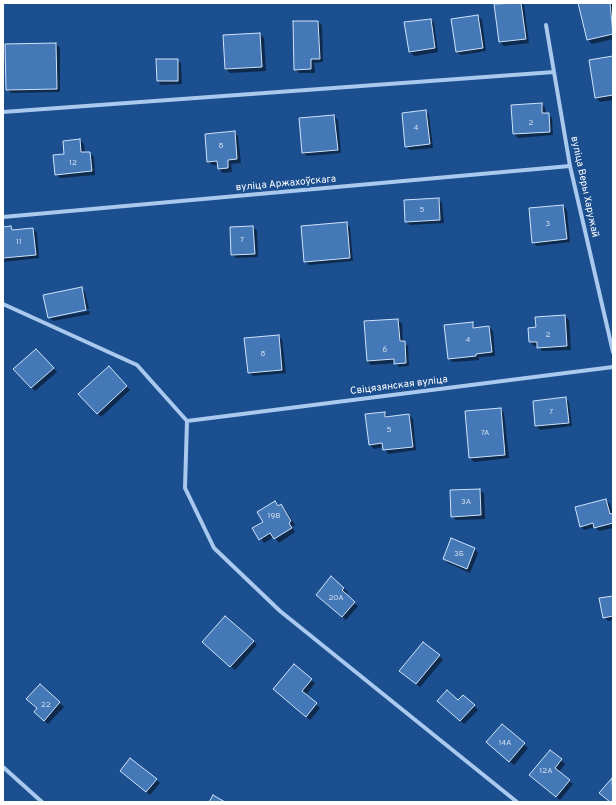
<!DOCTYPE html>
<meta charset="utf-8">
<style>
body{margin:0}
#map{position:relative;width:616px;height:805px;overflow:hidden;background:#1b4f8f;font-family:Overpass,sans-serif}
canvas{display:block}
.frame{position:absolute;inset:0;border:4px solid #fff;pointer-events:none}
</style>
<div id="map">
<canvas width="616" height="805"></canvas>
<div class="frame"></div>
</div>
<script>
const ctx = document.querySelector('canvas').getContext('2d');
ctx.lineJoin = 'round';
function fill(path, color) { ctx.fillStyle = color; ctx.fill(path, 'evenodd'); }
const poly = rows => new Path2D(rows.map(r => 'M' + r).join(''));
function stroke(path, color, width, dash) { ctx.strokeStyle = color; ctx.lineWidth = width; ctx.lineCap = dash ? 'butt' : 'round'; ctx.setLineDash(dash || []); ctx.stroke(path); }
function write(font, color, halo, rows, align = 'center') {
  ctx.font = font + ' Overpass,sans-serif'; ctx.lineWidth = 3.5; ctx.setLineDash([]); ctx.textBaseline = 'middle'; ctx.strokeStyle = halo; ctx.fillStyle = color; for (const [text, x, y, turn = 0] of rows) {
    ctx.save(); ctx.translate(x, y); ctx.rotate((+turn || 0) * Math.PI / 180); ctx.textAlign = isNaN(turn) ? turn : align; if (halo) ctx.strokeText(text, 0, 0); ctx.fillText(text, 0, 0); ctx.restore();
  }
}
fill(poly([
 [508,3,522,3,524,5,529,43,504,46,500,42,496,5],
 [579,3,613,3,613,39,592,44,588,40],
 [478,16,482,20,486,51,461,55,457,52],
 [430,20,434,23,438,52,414,56,410,52],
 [318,22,322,25,323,62,314,63,315,73,299,73,295,69],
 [260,34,264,38,266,71,230,73,226,69],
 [56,44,60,48,60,92,11,93,7,89],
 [613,57,613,100,600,102,596,98],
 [177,60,181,63,182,84,161,85,158,81],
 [541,104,545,107,546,114,548,114,552,118,553,135,518,138,514,134],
 [426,111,429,115,433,148,410,150,406,146],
 [334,116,338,120,341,153,307,156,303,153],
 [234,132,238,136,241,163,231,164,232,172,223,173,219,169,219,165,212,165,208,161],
 [80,140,84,144,85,153,90,153,94,157,95,175,60,178,56,174,65,155],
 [439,199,442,203,444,223,410,225,406,221],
 [563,206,567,210,570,242,537,246,533,242],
 [346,223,350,227,353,261,309,265,305,261],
 [11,227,15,231,33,229,37,233,39,258,3,262,3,228],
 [253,227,257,231,258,257,236,258,232,254],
 [81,288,85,292,89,309,50,316,50,318,89,311,90,314,53,321,49,317],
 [565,316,569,320,571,350,542,351,538,346,534,346,530,342,537,328,536,318],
 [398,320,402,324,403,342,408,346,409,366,399,367,395,363,371,365,367,361],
 [472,323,476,329,489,327,493,331,495,356,479,357,479,360,453,362,449,359],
 [278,336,282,339,286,373,253,376,249,372],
 [36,350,57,372,35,391,15,369],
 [109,367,130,390,101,417,80,394],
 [565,398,569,402,572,426,540,430,536,426],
 [501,409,504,413,509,458,474,462,470,458],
 [385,413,389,417,409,415,413,419,416,450,388,454,384,447,374,449,370,445],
 [480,490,484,494,485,519,456,520,452,516],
 [606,500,610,504,613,514,613,528,599,531,595,527,584,530,580,526],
 [274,502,285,509,295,525,292,527,295,532,279,543,274,537,264,543,254,529,264,522],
 [452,540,475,549,478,553,470,573,448,563,444,559],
 [332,578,348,592,345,595,358,606,346,620,321,598],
 [613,597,613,620,608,621,604,617],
 [253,641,257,645,235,670,207,646],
 [439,656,443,660,420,687,405,674],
 [311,680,315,683,306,695,320,708,310,720,278,693],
 [40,685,64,707,48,724,39,716],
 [442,705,474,706,478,710,464,724],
 [502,725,528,748,514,765,491,746],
 [561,760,565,764,559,772,573,784,560,800,535,779],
 [125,774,156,780,160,783,150,795],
 [612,780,613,781,613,802,611,802]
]), '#0007');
const building = poly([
 [521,3,526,39,499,42,494,4,521,3],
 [578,3,610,3,613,34,587,40,578,3],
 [478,15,483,48,456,52,451,19,478,15],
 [431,19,435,48,409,52,404,22,431,19],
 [293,21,318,21,320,59,311,59,311,69,294,70,293,21],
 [260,33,262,67,225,69,223,35,260,33],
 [56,43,57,89,6,90,5,44,56,43],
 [613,56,613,95,595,98,589,60,613,56],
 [156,59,178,59,178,81,157,81,156,59],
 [542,103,542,113,549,113,550,132,513,134,511,105,542,103],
 [426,110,430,144,405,147,402,113,426,110],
 [334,115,338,150,302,153,299,118,334,115],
 [235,131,237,159,228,160,228,168,218,169,217,161,207,162,205,134,235,131],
 [80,139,81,152,90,152,92,171,55,175,53,155,64,154,63,141,80,139],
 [439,198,440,220,405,222,404,200,439,198],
 [563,205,567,239,532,243,529,208,563,205],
 [347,222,350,258,304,262,301,226,347,222],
 [11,226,12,230,33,228,36,255,3,258,3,227,11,226],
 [253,226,255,254,231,255,230,227,253,226],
 [82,287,86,310,48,318,43,295,82,287],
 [565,315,567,346,537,348,537,342,529,342,528,328,536,327,535,317,565,315],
 [398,319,400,341,405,341,406,363,394,364,394,359,367,361,364,321,398,319],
 [473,322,473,328,489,326,492,352,476,354,476,356,448,359,444,325,473,322],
 [279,335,282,370,248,373,244,338,279,335],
 [36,349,54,368,31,388,13,369,36,349],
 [109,366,127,386,97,414,78,394,109,366],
 [566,397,569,423,535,426,533,401,566,397],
 [501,408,505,455,469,458,465,411,501,408],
 [385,412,385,417,409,414,413,447,383,450,382,443,369,445,365,414,385,412],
 [480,489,481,515,451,517,450,490,480,489],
 [606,499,610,514,613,513,613,523,594,528,593,523,580,527,575,507,606,499],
 [275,501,278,506,281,504,291,521,289,523,292,528,274,539,270,533,259,540,252,528,263,522,257,512,275,501],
 [451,538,475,548,467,569,443,559,451,538],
 [331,576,344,588,342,590,355,602,342,617,316,595,331,576],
 [613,596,613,616,603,618,599,598,613,596],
 [225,616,254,641,230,667,202,642,225,616],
 [423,642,440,655,416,684,399,671,423,642],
 [294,664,312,679,302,691,317,703,306,717,273,689,294,664],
 [40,684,60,702,44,721,34,712,37,708,26,699,40,684],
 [447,690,458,700,463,695,475,705,460,721,437,701,447,690],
 [502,724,525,743,509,762,486,742,502,724],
 [550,750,562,759,555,768,570,780,556,797,529,775,550,750],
 [130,758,157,779,146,792,120,771,130,758],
 [612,778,613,802,610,802,599,793,612,778],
 [213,795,225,802,209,802,213,795]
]);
fill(building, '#4478b7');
stroke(building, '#cfe3fa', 1);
stroke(poly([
 [546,25,570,166,613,352],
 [3,112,554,72],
 [3,217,570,166],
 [3,304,137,365,187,421,185,488,214,548,280,611,517,802],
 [187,421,613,367],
 [3,767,42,802]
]), '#a9c9ee', 4);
write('8px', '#d0dded', null, [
 ["2",531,123],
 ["4",416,128],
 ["8",221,146],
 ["12",73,163],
 ["5",422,210],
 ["3",548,224],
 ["7",242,240],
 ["11",19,242],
 ["2",548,335],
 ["4",468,340],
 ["6",385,350],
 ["8",263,354],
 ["7",551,412],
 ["5",389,430],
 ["7А",485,433],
 ["3А",466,502],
 ["19В",274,516],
 ["3Б",459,554],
 ["20А",336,598],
 ["22",46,705],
 ["14А",505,743],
 ["12А",546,771]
]);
write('10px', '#fff', '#1b4f8f', [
 ["вуліца Аржахоўскага",286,184,-5],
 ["вуліца Веры Харужай",584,187,78],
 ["Свіцязянская вуліца",399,386,-7]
]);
</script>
